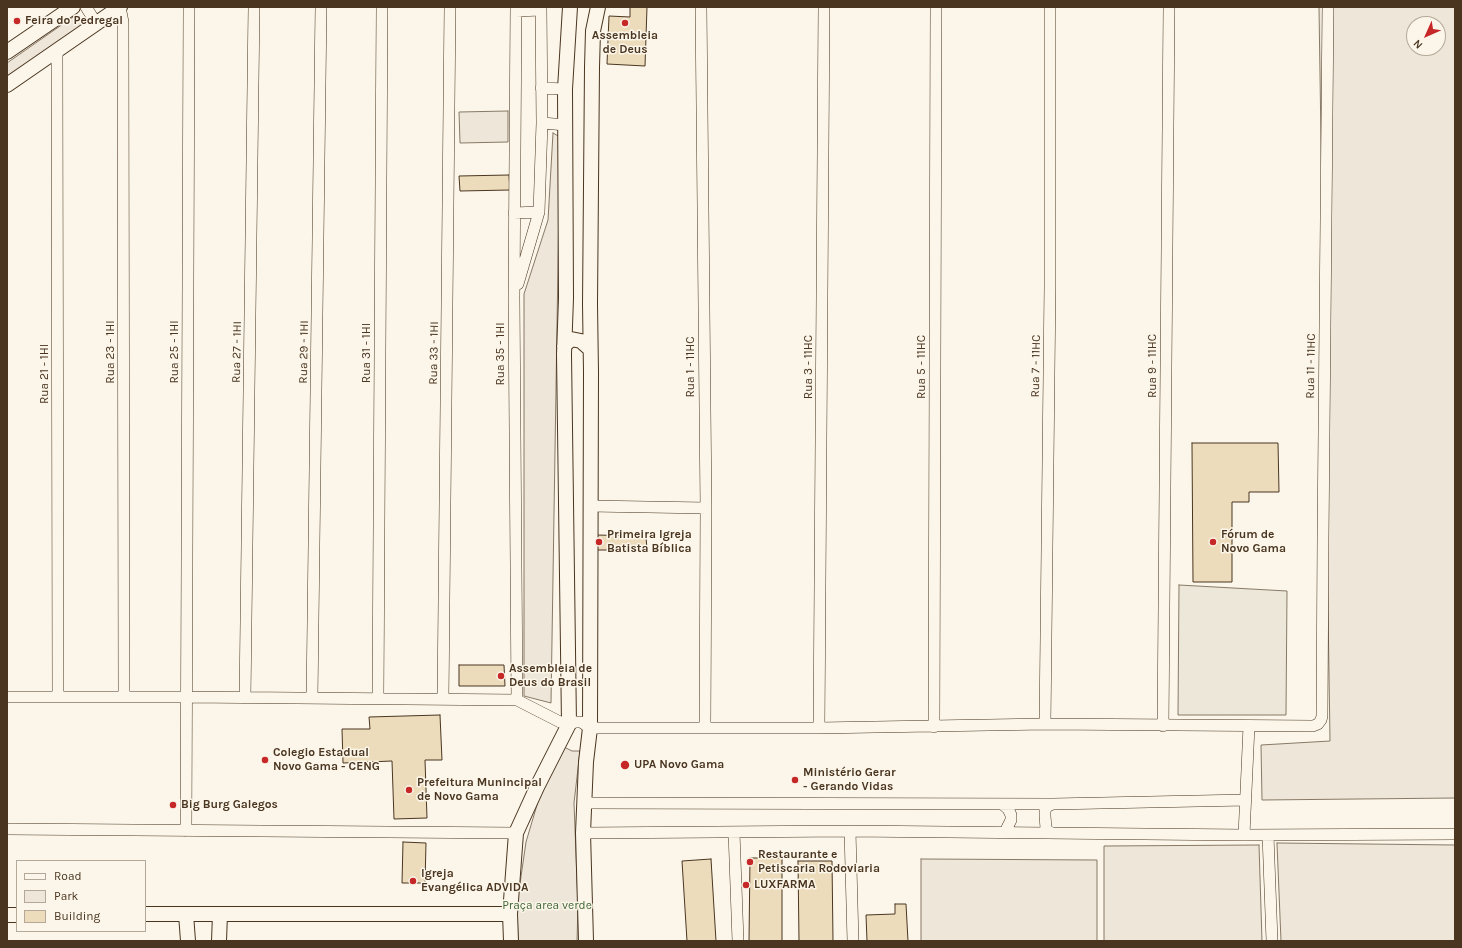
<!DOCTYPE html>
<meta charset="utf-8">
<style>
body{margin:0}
#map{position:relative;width:1462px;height:948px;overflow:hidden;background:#fbf6e9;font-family:Karla,sans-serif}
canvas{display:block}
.frame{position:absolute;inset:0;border:8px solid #4a3520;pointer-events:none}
.legend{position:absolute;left:16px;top:860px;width:130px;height:72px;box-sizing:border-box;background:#fbf6e9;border:1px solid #b4a999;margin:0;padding:5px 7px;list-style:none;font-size:12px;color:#4a3520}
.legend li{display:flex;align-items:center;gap:8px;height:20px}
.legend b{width:20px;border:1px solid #b4a999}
.north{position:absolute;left:1406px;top:16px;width:40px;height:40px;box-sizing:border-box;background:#fbf6e9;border:1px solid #b4a999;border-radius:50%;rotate:225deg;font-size:11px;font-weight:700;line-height:16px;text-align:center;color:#4a3520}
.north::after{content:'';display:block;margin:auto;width:14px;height:18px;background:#c62828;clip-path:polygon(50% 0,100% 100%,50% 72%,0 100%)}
</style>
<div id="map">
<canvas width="1462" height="948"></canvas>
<div class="frame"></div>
<ul class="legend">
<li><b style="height:5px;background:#fbf6e9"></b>Road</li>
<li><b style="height:11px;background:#ede6d9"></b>Park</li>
<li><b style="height:11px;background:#ecdcbc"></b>Building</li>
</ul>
<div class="north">N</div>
</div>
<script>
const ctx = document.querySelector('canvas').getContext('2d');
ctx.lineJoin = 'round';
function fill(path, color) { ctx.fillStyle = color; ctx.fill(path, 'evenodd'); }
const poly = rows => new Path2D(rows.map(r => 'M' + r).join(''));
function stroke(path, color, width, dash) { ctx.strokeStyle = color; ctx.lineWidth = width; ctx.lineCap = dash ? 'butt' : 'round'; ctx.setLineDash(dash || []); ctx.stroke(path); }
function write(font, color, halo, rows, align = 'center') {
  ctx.font = font + ' Karla,sans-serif'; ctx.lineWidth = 3; ctx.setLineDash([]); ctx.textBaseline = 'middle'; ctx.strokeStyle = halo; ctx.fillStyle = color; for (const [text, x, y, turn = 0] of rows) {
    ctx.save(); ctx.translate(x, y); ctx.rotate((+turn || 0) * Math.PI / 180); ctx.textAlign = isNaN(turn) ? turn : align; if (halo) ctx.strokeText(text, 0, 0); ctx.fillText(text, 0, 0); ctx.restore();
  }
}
const green = poly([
 [1319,7,1455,7,1455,798,1262,800,1261,745,1330,741,1319,7],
 [1414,24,1438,24,1438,48,1414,48,1414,24],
 [73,17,80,18,83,25,7,82,7,63,73,17],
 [508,111,508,142,460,143,459,112,508,111],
 [553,133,560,137,551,703,524,696,524,294,548,220,553,133],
 [564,747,572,751,580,751,574,803,578,905,577,941,518,941,517,904,526,842,542,788,564,747],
 [1277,843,1455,845,1455,941,1281,941,1277,843],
 [1259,845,1262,941,1104,941,1104,846,1259,845],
 [921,859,1097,860,1097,941,921,941,921,859]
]);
fill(green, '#ede6d9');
stroke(green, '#887966', 1);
const parking = poly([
 [1179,585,1287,591,1286,715,1178,715,1179,585]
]);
fill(parking, '#ede7d9');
stroke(parking, '#887966', 1);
const building = poly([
 [630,7,647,7,645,66,607,64,609,16,630,17,630,7],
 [509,175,510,190,460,191,459,176,509,175],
 [1192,443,1278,443,1279,492,1249,492,1249,502,1232,502,1232,582,1193,582,1192,443],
 [595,535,646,536,647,550,595,550,595,535],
 [459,665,504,665,505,686,459,686,459,665],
 [440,715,442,760,425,760,427,818,394,819,392,761,343,763,342,729,370,729,369,717,440,715],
 [403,842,426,843,425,883,402,883,403,842],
 [750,858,782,858,782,941,749,941,750,858],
 [711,859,716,941,687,941,682,861,711,859],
 [798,861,832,861,833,941,799,941,798,861],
 [895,904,906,904,908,941,867,941,866,915,895,914,895,904]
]);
fill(building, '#ecdcbc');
stroke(building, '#4a3520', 1);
const minor = poly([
 [86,7,96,23],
 [120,7,123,22,124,697],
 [516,7,514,298,517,700],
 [701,7,706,508,705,727],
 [516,11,541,10],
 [57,51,58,697],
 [541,88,565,89],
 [542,123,566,125],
 [514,213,539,212],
 [518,284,539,212,542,123,541,7],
 [590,506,706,508],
 [7,697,187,697,517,700,560,722,569,724,576,722,581,722,590,728,819,728,1045,724,1313,726,1318,724,1321,720,1322,716,1323,538,1328,7],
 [245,698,254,7],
 [312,698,321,7],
 [378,698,382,7],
 [443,699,450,7],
 [1045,724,1050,286,1050,7],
 [1163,726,1169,7],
 [934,727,936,7],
 [819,728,824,7],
 [584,803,1053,804,1246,800],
 [1002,804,1008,809,1011,815,1011,820,1005,832],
 [7,829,516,833],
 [186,831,189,7],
 [850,831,853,941],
 [734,832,738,941],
 [583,833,850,831,1244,835,1455,834],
 [1052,833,1048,831,1046,828,1045,816,1045,810,1048,806,1053,804],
 [1244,835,1249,726],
 [1268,835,1272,941]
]);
const tertiary = poly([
 [7,52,73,7],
 [7,85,120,7],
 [564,346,571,339,581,341,590,349],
 [145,914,510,914],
 [186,914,188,941],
 [7,915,17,915],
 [219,941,220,914],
 [511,941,510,914,516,833,537,787,569,724,564,354,566,298,565,89,570,7],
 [586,941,583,833,586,762,590,728,591,372,590,304,592,67,593,31,598,7]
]);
stroke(minor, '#4a3520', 12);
stroke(tertiary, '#4a3520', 16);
stroke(minor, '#fbf6e9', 11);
stroke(tertiary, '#fbf6e9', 14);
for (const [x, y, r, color] of [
 [17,21,4,"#c62828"],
 [625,23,4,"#c62828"],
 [599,542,4,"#c62828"],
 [1213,542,4,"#c62828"],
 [501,676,4,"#c62828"],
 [265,760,4,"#c62828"],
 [625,765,5,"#c62828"],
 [795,780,4,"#c62828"],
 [409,790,4,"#c62828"],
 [173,805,4,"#c62828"],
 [750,862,4,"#c62828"],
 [413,881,4,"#c62828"],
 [746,885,4,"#c62828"]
]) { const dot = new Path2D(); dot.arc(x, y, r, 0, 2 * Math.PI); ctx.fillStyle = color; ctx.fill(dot); stroke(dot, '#fbf6e9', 1.5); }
write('bold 12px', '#4a3520', '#fbf6e9', [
 ["Feira do Pedregal",25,21],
 ["Assembleia",625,36,"center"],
 ["de Deus",625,50,"center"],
 ["Primeira Igreja",607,535],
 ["Batista Bíblica",607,549],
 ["Fórum de",1221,535],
 ["Novo Gama",1221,549],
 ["Assembleia de",509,669],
 ["Deus do Brasil",509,683],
 ["Colegio Estadual",273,753],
 ["Novo Gama - CENG",273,767],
 ["UPA Novo Gama",634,765],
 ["Ministério Gerar",803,773],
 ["- Gerando Vidas",803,787],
 ["Prefeitura Munincipal",417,783],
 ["de Novo Gama",417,797],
 ["Big Burg Galegos",181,805],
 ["Restaurante e",758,855],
 ["Petiscaria Rodoviaria",758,869],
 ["Igreja",421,874],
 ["Evangélica ADVIDA",421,888],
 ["LUXFARMA",754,885]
], 'left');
write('12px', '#4a3520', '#fbf6e9', [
 ["Rua 23 - 1HI",111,352,-90],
 ["Rua 25 - 1HI",175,352,-90],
 ["Rua 27 - 1HI",237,352,-89],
 ["Rua 29 - 1HI",304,352,-89],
 ["Rua 31 - 1HI",367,353,-90],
 ["Rua 33 - 1HI",434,353,-89],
 ["Rua 35 - 1HI",501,354,-90],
 ["Rua 7 - 11HC",1036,366,-89],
 ["Rua 9 - 11HC",1153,366,-90],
 ["Rua 11 - 11HC",1311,366,-89],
 ["Rua 1 - 11HC",691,367,-90],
 ["Rua 3 - 11HC",809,367,-90],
 ["Rua 5 - 11HC",922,367,-90],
 ["Rua 21 - 1HI",45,374,-90]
]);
write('12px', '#436837', '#fbf6e9', [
 ["Praça area verde",547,906]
]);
</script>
